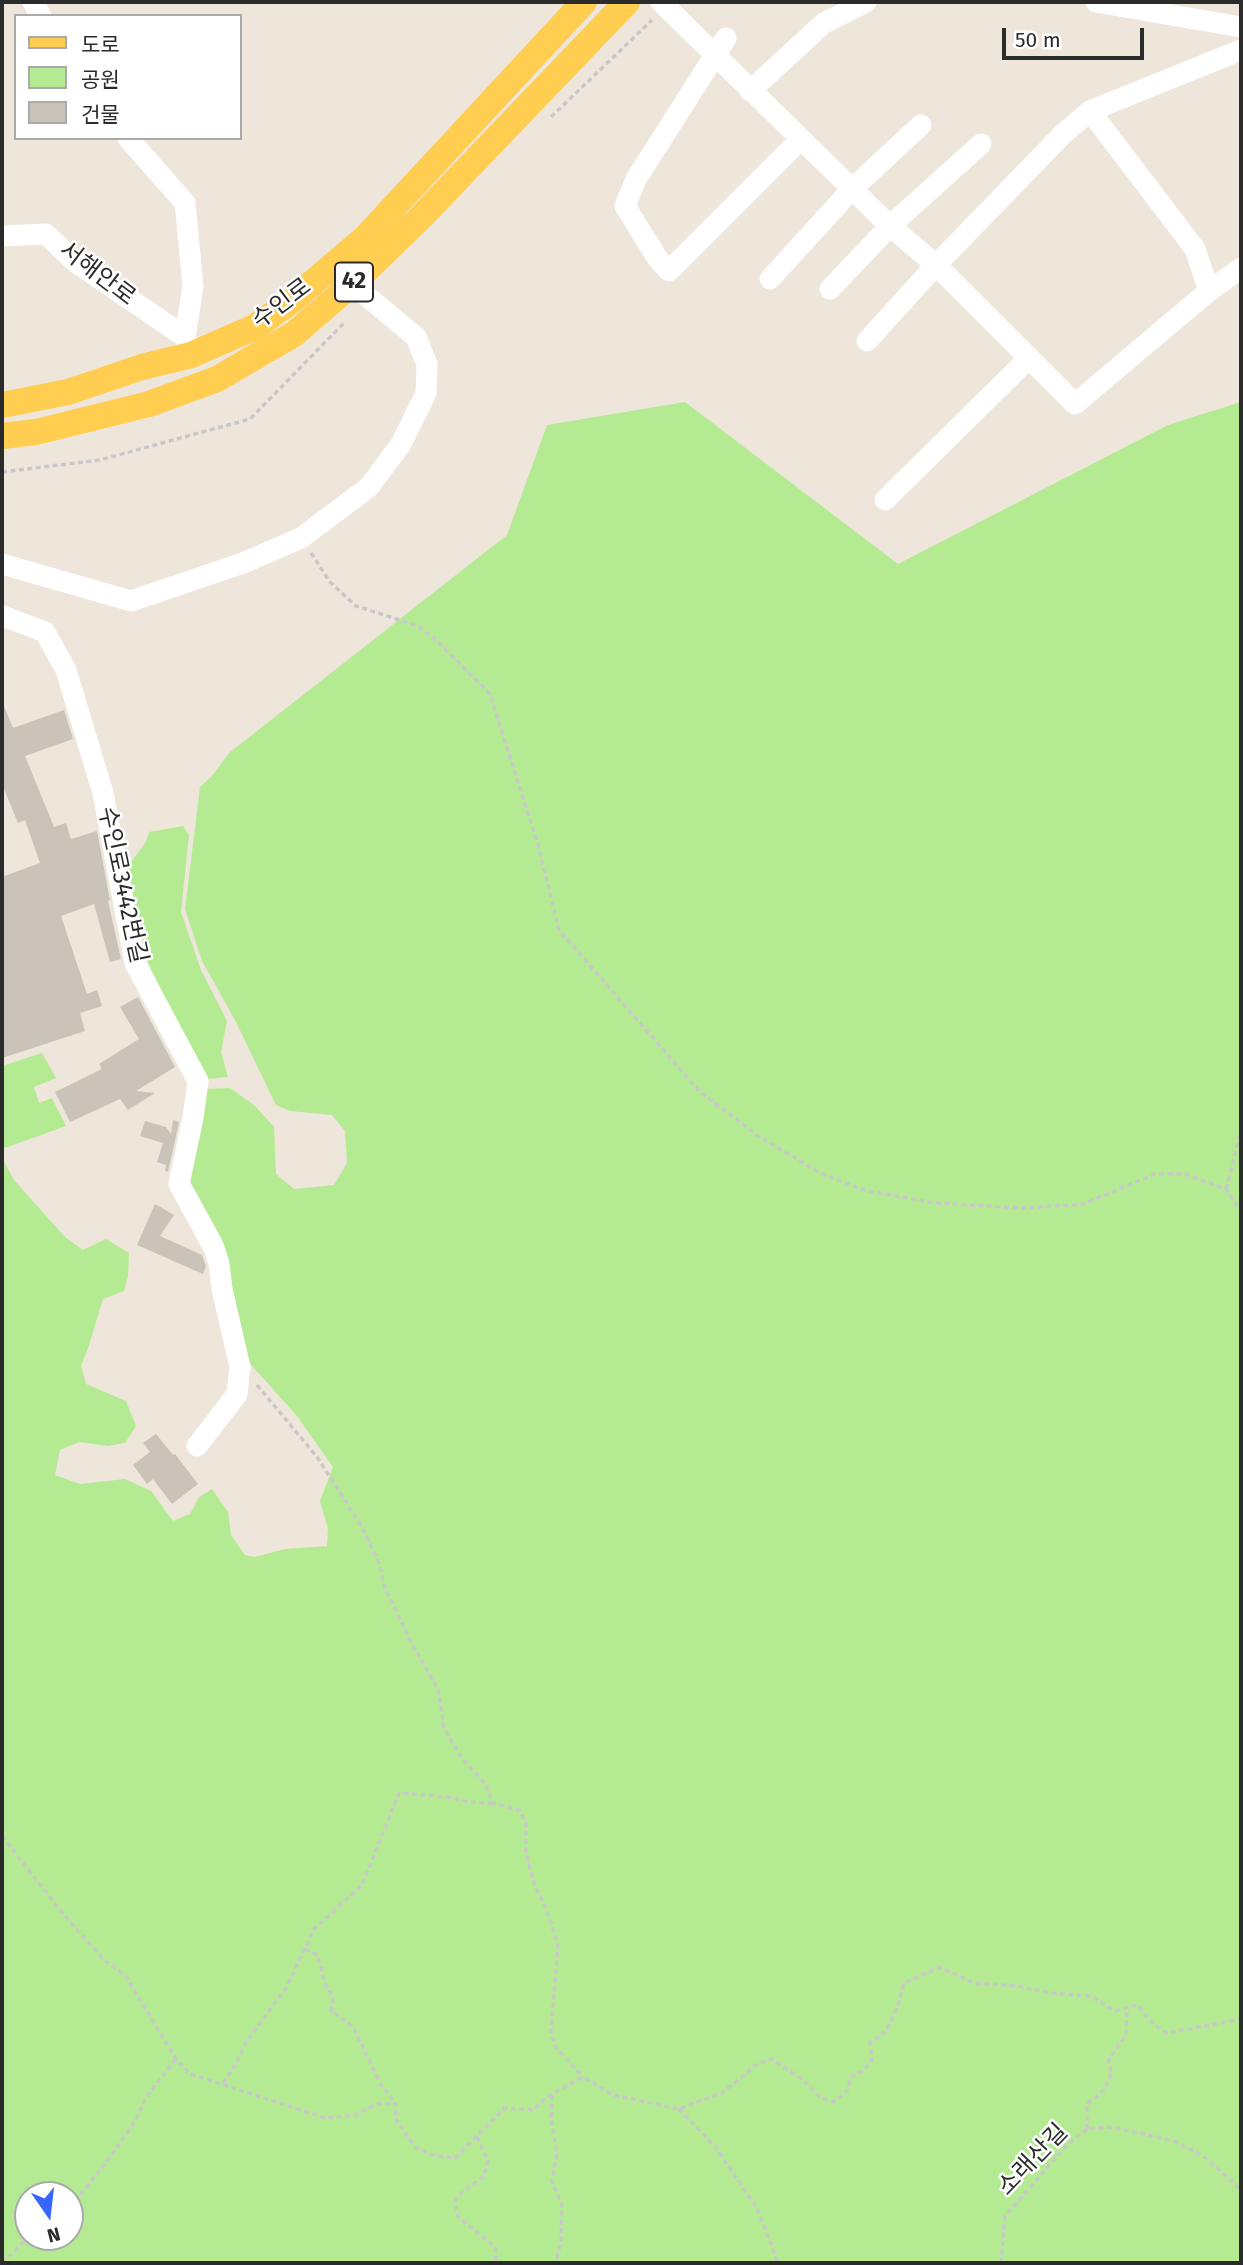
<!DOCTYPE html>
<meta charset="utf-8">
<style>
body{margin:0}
#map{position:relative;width:1243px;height:2265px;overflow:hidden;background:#eee5db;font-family:"Fira Sans","Noto Sans KR",sans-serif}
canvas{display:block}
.frame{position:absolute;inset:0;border:4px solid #2b2b2b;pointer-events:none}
.legend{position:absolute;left:14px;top:14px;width:228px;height:126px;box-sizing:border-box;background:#fff;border:2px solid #aaa;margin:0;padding:9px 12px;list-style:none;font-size:21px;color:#2b2b2b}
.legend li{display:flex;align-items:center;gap:14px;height:35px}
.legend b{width:35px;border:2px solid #aaa}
.north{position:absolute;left:14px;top:2181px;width:70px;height:70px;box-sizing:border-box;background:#fff;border:2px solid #aaa;border-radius:50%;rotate:166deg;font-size:19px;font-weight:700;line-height:28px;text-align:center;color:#2b2b2b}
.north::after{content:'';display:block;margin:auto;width:24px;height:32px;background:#3766ff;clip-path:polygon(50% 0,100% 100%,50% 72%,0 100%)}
.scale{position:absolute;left:1002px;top:28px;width:142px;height:32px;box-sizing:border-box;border:4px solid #2b2b2b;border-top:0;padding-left:9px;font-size:21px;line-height:24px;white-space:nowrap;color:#2b2b2b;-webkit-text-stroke:5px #fff;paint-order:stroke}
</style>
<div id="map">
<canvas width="1243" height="2265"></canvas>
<div class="frame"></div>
<ul class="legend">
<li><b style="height:9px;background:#ffcd4f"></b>도로</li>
<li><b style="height:19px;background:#b4eb92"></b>공원</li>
<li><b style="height:19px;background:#c9c3ba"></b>건물</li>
</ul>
<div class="north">N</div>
<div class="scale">50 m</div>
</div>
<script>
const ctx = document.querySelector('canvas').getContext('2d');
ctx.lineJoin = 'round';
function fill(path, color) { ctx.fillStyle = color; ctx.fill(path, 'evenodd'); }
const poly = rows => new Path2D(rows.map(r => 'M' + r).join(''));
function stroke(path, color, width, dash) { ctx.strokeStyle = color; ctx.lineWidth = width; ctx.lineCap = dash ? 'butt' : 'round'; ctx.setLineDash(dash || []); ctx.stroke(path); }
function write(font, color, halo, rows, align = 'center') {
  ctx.font = font + ' "Fira Sans","Noto Sans KR",sans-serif'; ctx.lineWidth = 5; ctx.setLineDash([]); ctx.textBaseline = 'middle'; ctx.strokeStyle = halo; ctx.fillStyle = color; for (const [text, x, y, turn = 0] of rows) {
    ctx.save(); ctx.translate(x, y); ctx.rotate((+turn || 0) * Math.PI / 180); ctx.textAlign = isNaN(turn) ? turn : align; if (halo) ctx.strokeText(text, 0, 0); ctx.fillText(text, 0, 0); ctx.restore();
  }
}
fill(poly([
 [685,402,898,564,1168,425,1241,402,1241,2263,2,2263,2,1158,14,1180,65,1237,83,1250,106,1239,129,1253,128,1276,124,1291,103,1299,88,1348,81,1366,86,1384,126,1401,136,1426,125,1443,108,1446,79,1442,60,1450,55,1475,80,1484,125,1479,151,1491,173,1521,190,1514,199,1497,212,1489,228,1512,231,1535,245,1555,255,1557,285,1549,327,1546,328,1529,320,1501,333,1467,297,1416,246,1359,222,1239,190,1181,201,1089,230,1088,254,1105,274,1127,276,1174,294,1189,334,1185,347,1163,345,1131,332,1115,290,1111,276,1105,235,1020,202,961,185,909,200,787,212,776,229,753,507,535,547,425],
 [28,2195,70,2195,70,2237,28,2237],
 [183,826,189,835,181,912,201,970,227,1021,221,1052,228,1077,205,1079,189,1050,147,960,126,878,126,869,146,842,149,832],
 [42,1053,56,1078,34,1087,39,1103,52,1098,66,1126,5,1148,2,1143,2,1066]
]), '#b4eb92');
fill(poly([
 [2,701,13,728,64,710,73,739,25,756,54,827,66,823,71,839,97,831,110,900,108,901,121,959,110,962,94,904,61,916,87,994,97,990,102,1006,80,1013,85,1031,2,1058,2,877,40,863,25,820,18,823,2,784],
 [138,997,175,1067,136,1091,155,1093,128,1110,120,1099,70,1122,55,1092,102,1069,99,1064,139,1039,120,1007],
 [173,1120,179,1122,168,1172,165,1171,166,1165,157,1162,163,1143,140,1136,145,1121,166,1127,171,1134],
 [155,1204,174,1215,160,1236,202,1255,206,1266,203,1274,137,1245],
 [156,1434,173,1455,175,1454,198,1484,172,1504,153,1479,147,1484,133,1465,150,1452,143,1443]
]), '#c9c3ba');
stroke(poly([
 [551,117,652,20],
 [2,472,100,460,250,419,345,322],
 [311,553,330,582,356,606,418,626,435,639,490,694,538,845,559,930,700,1092,757,1135,820,1173,864,1190,934,1203,1023,1208,1083,1204,1155,1174,1185,1174,1226,1189,1241,1211],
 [1226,1189,1241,1131],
 [257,1385,317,1457,362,1527,379,1564,385,1588,411,1642,438,1689,444,1728,461,1757,485,1784,493,1803,519,1810,526,1823,526,1854,535,1886,546,1908,558,1944,551,2032,556,2048,583,2077],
 [2,1836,64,1915,103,1959,125,1975,176,2059,190,2074,326,2118,355,2115,377,2104,396,2104,395,2118,415,2147,432,2155,455,2158,505,2108,533,2110,547,2097,583,2077,613,2095,679,2109,723,2092,756,2065,772,2059,802,2079,821,2098,833,2102,847,2091,851,2077,863,2071,872,2060,870,2043,886,2031,898,2006,904,1983,940,1967,974,1983,1018,1986,1050,1993,1090,1996,1115,2011,1137,2005,1154,2025,1167,2033,1241,2019],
 [305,1949,317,1955,326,1985,333,1997,331,2011,353,2027,381,2085,395,2103],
 [223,2083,236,2064,246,2042,286,1988,314,1929,362,1885,399,1793,448,1797,469,1802,493,1803],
 [552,2095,551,2119,557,2153,552,2181,562,2206,561,2241,556,2263],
 [679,2109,716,2148,757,2208,778,2263],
 [1087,2129,1087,2104,1103,2091,1112,2073,1108,2061,1126,2035,1127,2008],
 [477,2137,488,2161,484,2176,462,2192,455,2201,458,2217,495,2247,496,2263],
 [70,2208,116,2149,136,2119,146,2097,176,2059],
 [2,2263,29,2237],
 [1001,2263,1005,2216,1066,2146,1087,2129,1111,2127,1174,2141,1203,2156,1236,2185,1241,2193]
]), '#c8c8c8', 3.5, [5, 3.5]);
stroke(poly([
 [33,2,41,16],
 [661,2,890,226,936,265,1075,404,1209,291,1195,249,1090,111,1063,134,936,265,867,341],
 [1096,2,1241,27],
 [726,38,636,179,625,206,658,259,669,271,800,140],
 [750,91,824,23,866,2],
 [1090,111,1241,50],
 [128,138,185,203,193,286,185,337,191,355],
 [2,236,46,234,74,261,185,337],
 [770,279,852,189,921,125],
 [830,289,890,226,981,144],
 [1209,291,1241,268],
 [885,500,1028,359],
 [2,564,131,601,243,563,301,538,369,487,401,444,426,393,427,364,416,337,352,284],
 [3,616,45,632,66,670,103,793,135,963,198,1081,193,1118,179,1184,214,1248,219,1264,222,1289,240,1367,237,1394,197,1446]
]), '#fff', 21);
stroke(poly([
 [2,405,68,392,142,367,191,355,255,327,290,302,364,239,584,2],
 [2,436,36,432,149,404,217,379,294,334,352,284,422,216,627,2]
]), '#ffcd4f', 26);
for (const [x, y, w] of [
 [354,282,38]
]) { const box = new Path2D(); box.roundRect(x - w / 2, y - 19.5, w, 39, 5); ctx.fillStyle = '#fff'; ctx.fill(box); stroke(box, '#2b2b2b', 2); }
write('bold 23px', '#2b2b2b', null, [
 ["42",354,282]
]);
write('24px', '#2b2b2b', '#fff', [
 ["서해안로",97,274,37],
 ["수인로",282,304,-37],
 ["수인로3442번길",122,885,78],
 ["소래산길",1033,2160,-46]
]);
</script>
